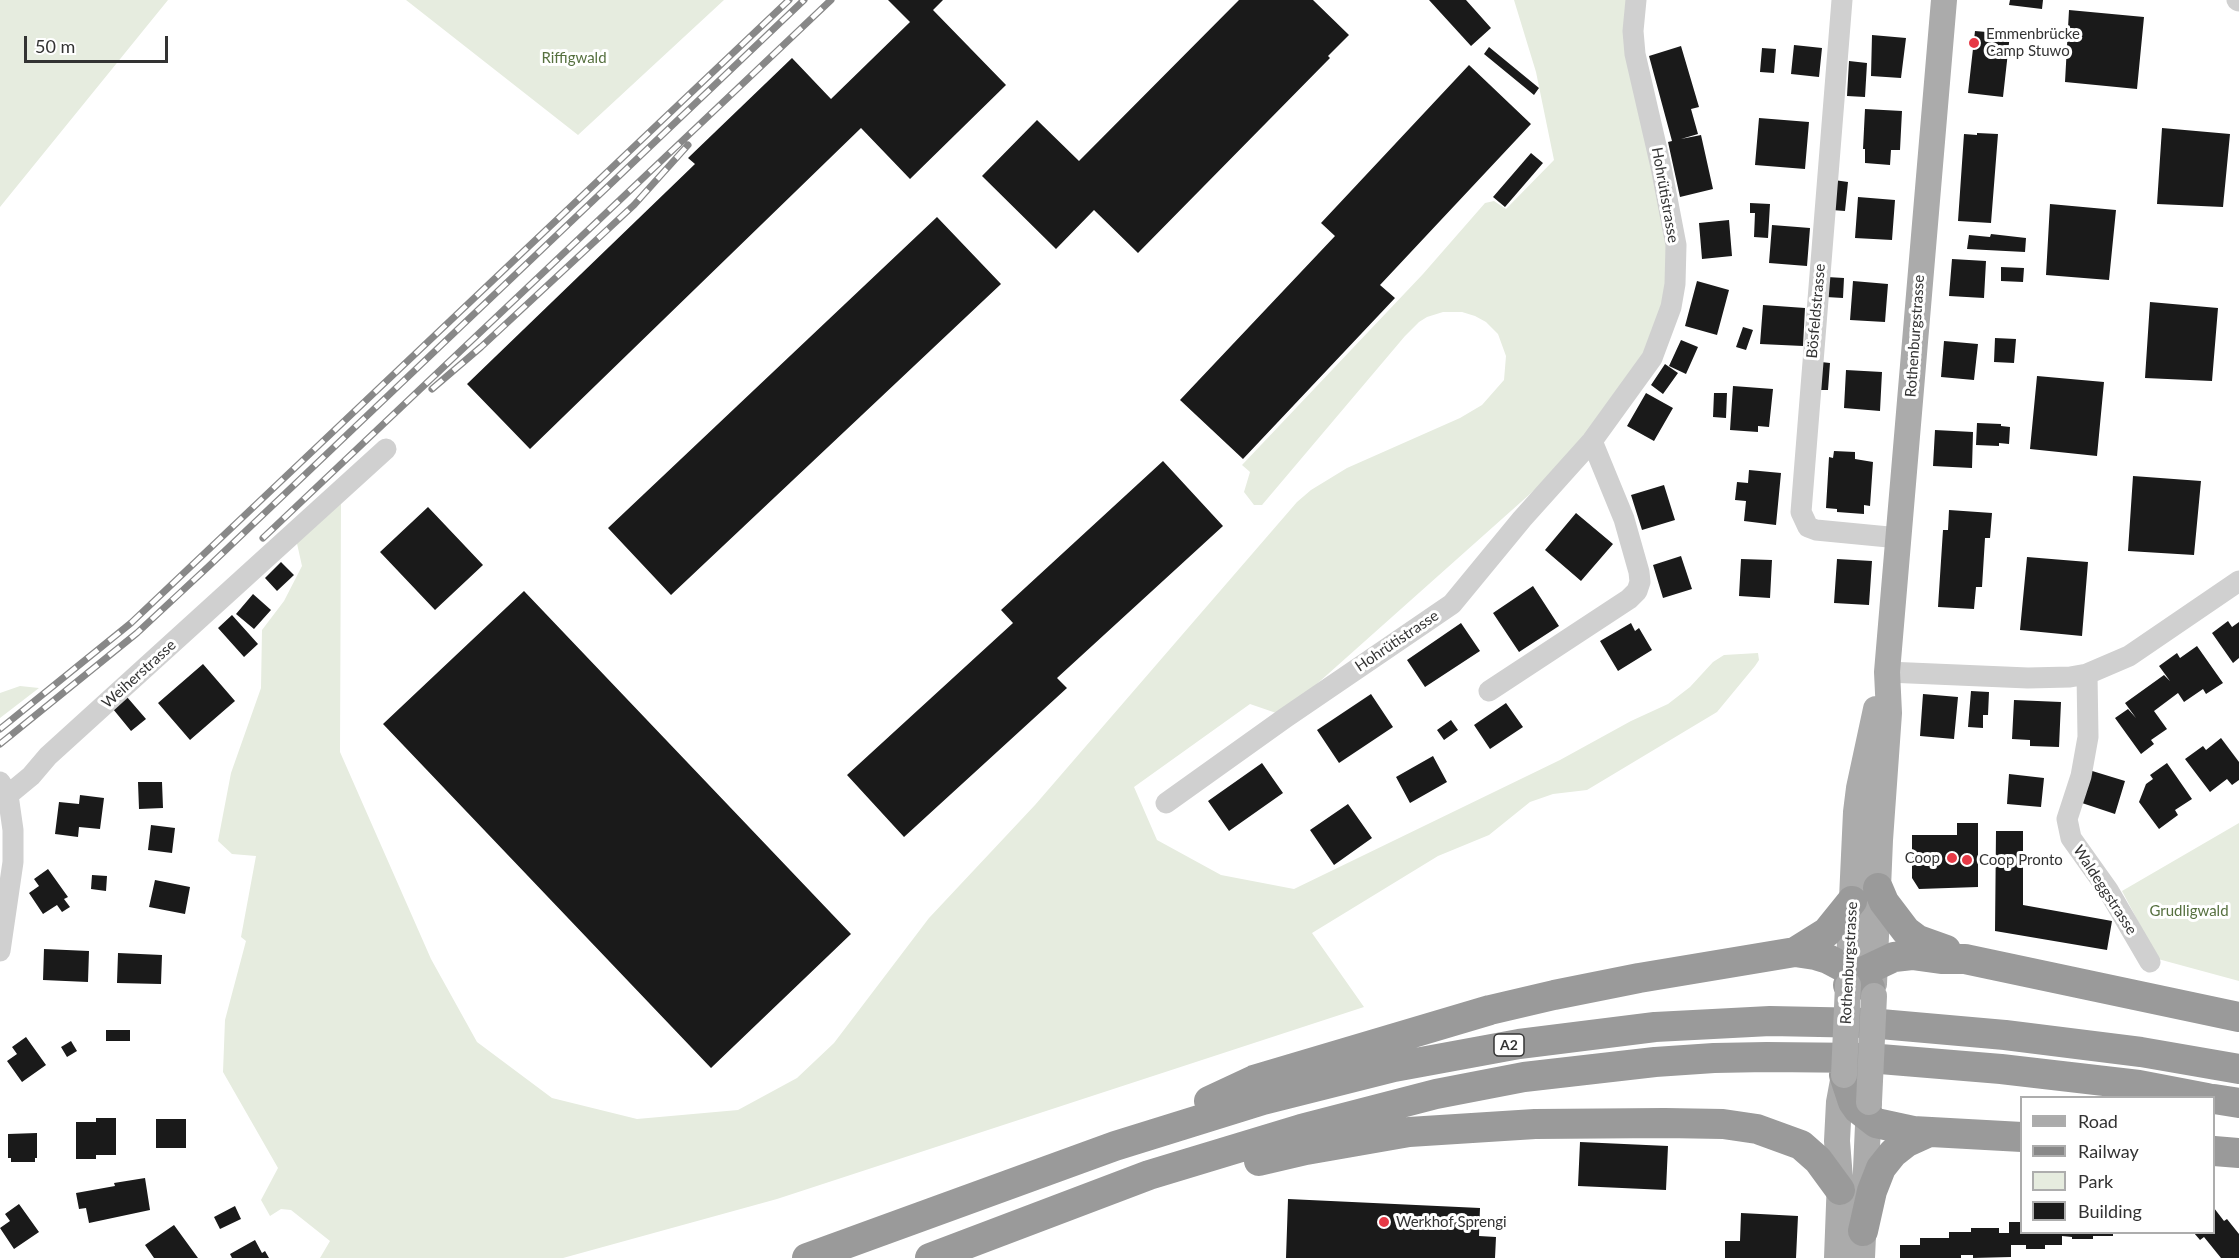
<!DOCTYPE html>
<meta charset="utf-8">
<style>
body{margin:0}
#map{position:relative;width:2239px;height:1258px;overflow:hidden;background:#fff;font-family:Lato,sans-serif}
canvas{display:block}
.legend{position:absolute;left:2020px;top:1096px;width:195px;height:138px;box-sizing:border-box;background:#fff;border:2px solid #adadad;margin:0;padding:8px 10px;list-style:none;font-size:18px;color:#333}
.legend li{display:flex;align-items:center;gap:12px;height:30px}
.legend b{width:30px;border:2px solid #adadad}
.scale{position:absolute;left:24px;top:36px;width:144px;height:27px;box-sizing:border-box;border:3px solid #333;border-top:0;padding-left:8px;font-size:18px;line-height:21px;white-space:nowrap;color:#333;-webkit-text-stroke:4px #fff;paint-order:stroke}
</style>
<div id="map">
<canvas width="2239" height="1258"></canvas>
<ul class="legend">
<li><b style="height:8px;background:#ababab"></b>Road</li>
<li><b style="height:8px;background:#888"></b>Railway</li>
<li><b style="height:16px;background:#e6ecdf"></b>Park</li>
<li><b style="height:16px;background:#1a1a1a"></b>Building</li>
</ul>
<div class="scale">50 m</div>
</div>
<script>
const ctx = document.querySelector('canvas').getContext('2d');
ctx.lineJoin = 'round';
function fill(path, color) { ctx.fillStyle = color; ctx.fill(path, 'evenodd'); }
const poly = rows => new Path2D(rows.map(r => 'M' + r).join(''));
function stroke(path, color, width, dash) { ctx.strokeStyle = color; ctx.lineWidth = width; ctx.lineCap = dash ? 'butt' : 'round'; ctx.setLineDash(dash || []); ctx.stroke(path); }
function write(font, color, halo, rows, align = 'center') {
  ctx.font = font + ' Lato,sans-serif'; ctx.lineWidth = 6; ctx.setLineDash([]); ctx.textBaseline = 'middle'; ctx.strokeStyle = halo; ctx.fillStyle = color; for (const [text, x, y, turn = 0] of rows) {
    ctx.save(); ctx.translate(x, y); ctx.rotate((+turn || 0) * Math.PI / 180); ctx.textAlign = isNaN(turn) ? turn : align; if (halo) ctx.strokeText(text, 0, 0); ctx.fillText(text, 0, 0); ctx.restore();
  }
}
fill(poly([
 [0,0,168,0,0,207],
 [406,0,724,0,578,135],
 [1514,0,1628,0,1669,259,1661,313,1646,350,1576,453,1282,715,1250,704,1134,787,1157,840,1221,875,1294,889,1560,760,1631,721,1668,704,1690,687,1713,662,1724,655,1758,653,1759,660,1755,666,1717,712,1587,790,1553,794,1530,802,1489,835,1438,856,1312,933,1364,1007,777,1199,563,1258,320,1258,330,1241,291,1210,281,1209,270,1216,261,1200,278,1168,223,1072,225,1020,246,941,241,937,256,856,232,854,218,841,231,773,261,688,262,630,284,601,302,566,296,539,341,501,340,752,431,959,477,1042,552,1098,637,1119,738,1110,797,1078,834,1043,929,918,1035,805,1297,502,1311,490,1347,468,1460,418,1482,405,1504,380,1506,356,1498,334,1486,322,1475,316,1462,312,1443,312,1427,317,1419,322,1405,336,1262,505,1254,505,1244,492,1250,472,1242,465,1423,274,1485,203,1494,201,1506,209,1554,160,1536,72],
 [20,686,39,688,0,718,0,693],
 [2239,823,2239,981,2158,959,2122,891]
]), '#e6ecdf');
fill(poly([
 [888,0,943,0,933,10,1006,85,910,179,861,128,530,449,467,384,695,164,688,158,792,58,831,99,910,22],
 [1239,0,1313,0,1349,35,1328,56,1330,58,1138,253,1094,210,1056,249,982,176,1037,120,1079,161],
 [1429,0,1466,0,1491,28,1471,46],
 [2010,0,2043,0,2042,9,2009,5],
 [2069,10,2144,17,2137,89,2065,82],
 [1975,31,2010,34,2003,97,1968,93],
 [1872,35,1906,38,1901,78,1871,76],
 [1794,45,1822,48,1819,77,1791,74],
 [1681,46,1699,107,1691,109,1698,134,1681,139,1701,135,1713,189,1680,197,1668,142,1672,141,1649,56],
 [1489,47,1539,88,1534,95,1484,54],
 [1762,48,1776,49,1774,73,1760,72],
 [1849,61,1867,63,1865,97,1847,96],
 [1469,65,1531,124,1380,285,1395,298,1243,459,1180,400,1335,236,1321,223],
 [1865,109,1902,111,1900,150,1891,150,1890,165,1865,163,1865,149,1863,149],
 [1759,118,1809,122,1805,169,1755,165],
 [2162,128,2230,134,2223,207,2157,204],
 [1977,133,1998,134,1991,223,1958,221,1964,134,1977,135],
 [1531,153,1543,163,1505,207,1493,197],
 [1834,180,1848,182,1845,211,1832,210],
 [1858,197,1895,200,1892,240,1855,238],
 [1750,203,1770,204,1768,238,1754,237,1755,213,1750,213],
 [2050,204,2116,210,2109,280,2046,275],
 [937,217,1001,284,671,595,608,528],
 [1729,220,1732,256,1702,259,1699,223],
 [1772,225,1810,228,1807,266,1769,263],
 [1991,234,2026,238,2025,252,1967,249,1969,235,1990,237],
 [1952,259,1986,261,1984,298,1949,296],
 [2001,267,2024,268,2023,282,2001,281],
 [1827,277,1844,278,1843,298,1826,297],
 [1697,281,1729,290,1717,335,1685,326],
 [1853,281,1888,284,1885,322,1850,320],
 [2150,302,2218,308,2212,381,2145,378],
 [1763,305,1805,308,1803,346,1760,344],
 [1743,327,1753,330,1746,350,1736,347],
 [1995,338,2016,339,2014,363,1994,362],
 [1681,340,1698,347,1686,374,1669,366],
 [1944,341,1978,344,1974,380,1941,377],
 [1821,362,1830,363,1828,390,1819,390],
 [1665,364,1678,373,1663,394,1651,385],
 [1846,370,1882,372,1880,411,1844,408],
 [2037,376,2104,382,2097,456,2030,449],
 [1733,386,1773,389,1769,427,1758,426,1758,432,1730,430],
 [1646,393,1673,408,1654,441,1627,426],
 [1714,393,1727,393,1726,418,1713,417],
 [1977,423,2001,424,2001,426,2010,427,2009,444,1999,443,1999,446,1976,445],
 [1935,430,1973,432,1972,468,1933,466],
 [1834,451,1855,452,1855,459,1873,462,1870,506,1864,505,1864,514,1837,512,1837,509,1826,508,1829,457,1833,458],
 [1163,461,1223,526,1057,678,1067,688,904,837,847,775,1013,623,1001,610],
 [1749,470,1781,473,1776,525,1744,521,1746,501,1735,500,1737,482,1748,483],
 [2133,476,2201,481,2194,555,2128,551],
 [1664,485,1675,520,1642,530,1631,495],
 [428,507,483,565,435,610,380,552],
 [1949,510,1992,513,1990,538,1985,538,1982,587,1976,587,1974,609,1938,607,1943,530,1948,530],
 [1576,513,1613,544,1581,581,1545,550],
 [1681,556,1692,589,1663,598,1653,565],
 [2027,557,2088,562,2082,636,2020,630],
 [1741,559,1772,560,1770,598,1739,596],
 [1837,559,1872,561,1869,605,1834,603],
 [281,562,294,575,277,591,265,578],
 [1533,586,1559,626,1519,652,1493,613],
 [524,591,851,934,711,1068,383,724],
 [253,594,271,610,254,629,236,614],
 [232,615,258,644,244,657,218,628],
 [2228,621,2232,627,2239,622,2239,658,2233,663,2212,633],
 [1461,623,1480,651,1425,687,1407,660],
 [1631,623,1635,631,1639,628,1652,650,1618,671,1600,641],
 [2197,646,2223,683,2206,694,2203,689,2184,702,2178,693,2154,711,2167,729,2151,740,2154,744,2141,754,2115,718,2128,709,2136,718,2125,703,2164,675,2170,681,2159,666,2177,653,2180,658],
 [203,664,235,701,190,740,158,703],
 [1971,691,1989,692,1988,715,1983,715,1983,728,1968,727],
 [1371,694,1393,727,1339,763,1317,730],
 [1923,694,1958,697,1954,739,1920,736],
 [127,697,146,719,131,731,113,709],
 [2014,700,2061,702,2059,747,2030,746,2030,740,2012,739],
 [1506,703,1523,727,1490,749,1474,725],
 [1451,720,1458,730,1444,740,1437,730],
 [2221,738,2239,762,2239,780,2232,785,2227,779,2210,792,2185,759,2203,746,2206,750],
 [1433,756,1447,782,1410,803,1396,777],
 [1262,763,1283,793,1229,831,1208,801],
 [2167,763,2192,799,2175,810,2178,815,2159,829,2139,802,2146,784,2153,779,2150,775],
 [2089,770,2125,781,2115,814,2079,802],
 [2009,774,2044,778,2041,807,2007,804],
 [138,782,162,782,163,808,139,809],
 [80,795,104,798,100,829,79,827,78,837,55,834,59,802,79,804],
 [1348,804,1372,838,1334,865,1310,830],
 [1957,823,1978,823,1978,887,1919,889,1912,878,1912,835,1957,835],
 [151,825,175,828,172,853,148,850],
 [1996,831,2023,831,2023,905,2112,921,2107,950,1995,931],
 [48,869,68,897,64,899,70,907,62,912,57,905,43,914,29,893,39,886,34,879],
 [92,875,107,876,106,891,91,889],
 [155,880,190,887,185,914,149,907],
 [44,949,89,951,88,982,43,980],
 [118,953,162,955,161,984,117,983],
 [106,1030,130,1030,130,1041,106,1041],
 [26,1037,46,1065,22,1082,7,1061,17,1054,12,1047],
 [71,1041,77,1051,67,1057,61,1047],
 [96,1118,116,1118,116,1155,96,1155,96,1159,76,1159,76,1122,96,1122],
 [156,1119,186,1119,186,1148,156,1148],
 [37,1133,37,1158,35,1158,35,1162,11,1162,11,1158,8,1158,8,1134],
 [1580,1142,1668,1146,1666,1190,1578,1186],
 [145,1178,150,1210,89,1223,86,1208,79,1209,76,1193,115,1186,114,1183],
 [1288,1199,1480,1208,1479,1236,1496,1237,1495,1258,1286,1258],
 [19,1204,39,1232,14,1249,0,1228,10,1221,5,1214],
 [235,1206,241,1219,220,1229,214,1217],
 [2214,1208,2224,1221,2227,1219,2239,1234,2239,1258,2221,1258,2204,1237,2200,1240,2194,1233,2214,1233],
 [1741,1213,1798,1216,1796,1258,1725,1258,1725,1241,1740,1241],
 [2009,1222,2022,1222,2022,1233,2113,1233,2113,1236,2093,1236,2093,1239,2072,1239,2072,1237,2062,1236,2062,1245,2045,1245,2045,1249,2026,1249,2026,1245,2011,1245,2011,1257,1973,1258,1973,1255,1961,1255,1961,1258,1900,1258,1900,1245,1920,1245,1920,1238,1949,1238,1949,1232,1971,1232,1971,1228,1999,1228,1999,1233,2009,1233],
 [174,1225,198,1258,154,1258,145,1245],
 [255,1240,262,1253,265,1251,269,1258,232,1258,230,1254]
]), '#1a1a1a');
stroke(poly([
 [1842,0,1801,512,1808,527,1816,530,1899,538],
 [2237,0,2239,1],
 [1887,672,2028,678,2070,677,2087,674,2129,656,2239,581],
 [2087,674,2088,737,2081,776,2067,819,2071,838,2108,890,2150,962],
 [1489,691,1629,599,1637,591,1640,582,1639,572,1624,519,1592,441],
 [0,782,8,795,13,830,13,862,0,951],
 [8,795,31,776,48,756,386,449],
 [1166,803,1285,718,1452,604,1522,519,1592,441,1652,358,1671,307,1675,284,1676,245,1661,167,1635,54,1633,31,1636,0]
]), '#d0d0d0', 21);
stroke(poly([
 [1874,984,1880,840,1889,713,1887,672,1944,0],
 [1848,985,1856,812,1859,788,1876,709],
 [1837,1258,1840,1179,1837,1141,1839,1102,1844,1075],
 [1862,1258,1869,1103]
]), '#ababab', 26);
stroke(poly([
 [1878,888,1884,902,1906,931,1918,940,1946,950],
 [1795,952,1815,955,1828,959,1864,978,1870,988],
 [1848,985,1860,973,1894,957,1912,955,1941,959,1965,959,2239,1017],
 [1844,1075,1853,1102,1858,1109,1876,1123,1913,1131,2022,1137],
 [2214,1099,2239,1103],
 [1209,1101,1254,1080,1490,1010,1554,995,1639,978,1795,952,1827,932,1852,901],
 [2214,1151,2239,1153],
 [1259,1161,1306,1150,1409,1132,1535,1124,1665,1123,1723,1124,1757,1129,1801,1145,1818,1160,1840,1190],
 [1863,1231,1872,1191,1881,1168,1893,1153,1907,1142,1929,1132],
 [807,1258,1115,1146,1263,1100,1394,1067,1519,1044,1655,1027,1713,1024,1770,1021,1869,1023,2005,1035,2141,1052,2239,1069],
 [930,1258,1149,1175,1301,1129,1436,1094,1524,1077,1655,1062,1714,1058,1767,1057,1868,1058,2001,1069,2139,1085,2207,1098]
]), '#9a9a9a', 30);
const rail = poly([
 [432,389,481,347,634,205,688,145],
 [263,538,831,0],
 [0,729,131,623,789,0],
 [0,744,137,633,209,566,804,0]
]);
stroke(rail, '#888', 7);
stroke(rail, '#fff', 4.5, [14]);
stroke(poly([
 [1844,1075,1848,985],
 [1869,1102,1874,996]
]), '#ababab', 26);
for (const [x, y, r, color] of [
 [1974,43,6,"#e63946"],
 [1952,858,6,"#e63946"],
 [1967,860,6,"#e63946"],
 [1384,1222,6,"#e63946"]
]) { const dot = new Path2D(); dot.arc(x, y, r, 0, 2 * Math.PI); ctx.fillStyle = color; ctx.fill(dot); stroke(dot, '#fff', 2); }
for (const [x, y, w] of [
 [1509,1045,30]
]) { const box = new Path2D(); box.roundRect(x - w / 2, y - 11, w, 22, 4.5); ctx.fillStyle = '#fff'; ctx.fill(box); stroke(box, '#333', 1.5); }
write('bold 14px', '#333', null, [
 ["A2",1509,1045]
]);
write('15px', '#333', '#fff', [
 ["Emmenbrücke",1986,34],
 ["Camp Stuwo",1986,51],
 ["Coop",1940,858,"right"],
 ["Coop Pronto",1979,860],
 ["Werkhof Sprengi",1396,1222]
], 'left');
write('15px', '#56703f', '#fff', [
 ["Riffigwald",574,58],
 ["Grudligwald",2189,911]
]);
write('15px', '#333', '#fff', [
 ["Hohrütistrasse",1665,195,80],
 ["Bösfeldstrasse",1816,311,-85],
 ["Rothenburgstrasse",1915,336,-86],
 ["Hohrütistrasse",1397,641,-34],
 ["Weiherstrasse",139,674,-42],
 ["Waldeggstrasse",2105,890,57],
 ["Rothenburgstrasse",1849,963,-87]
]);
</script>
